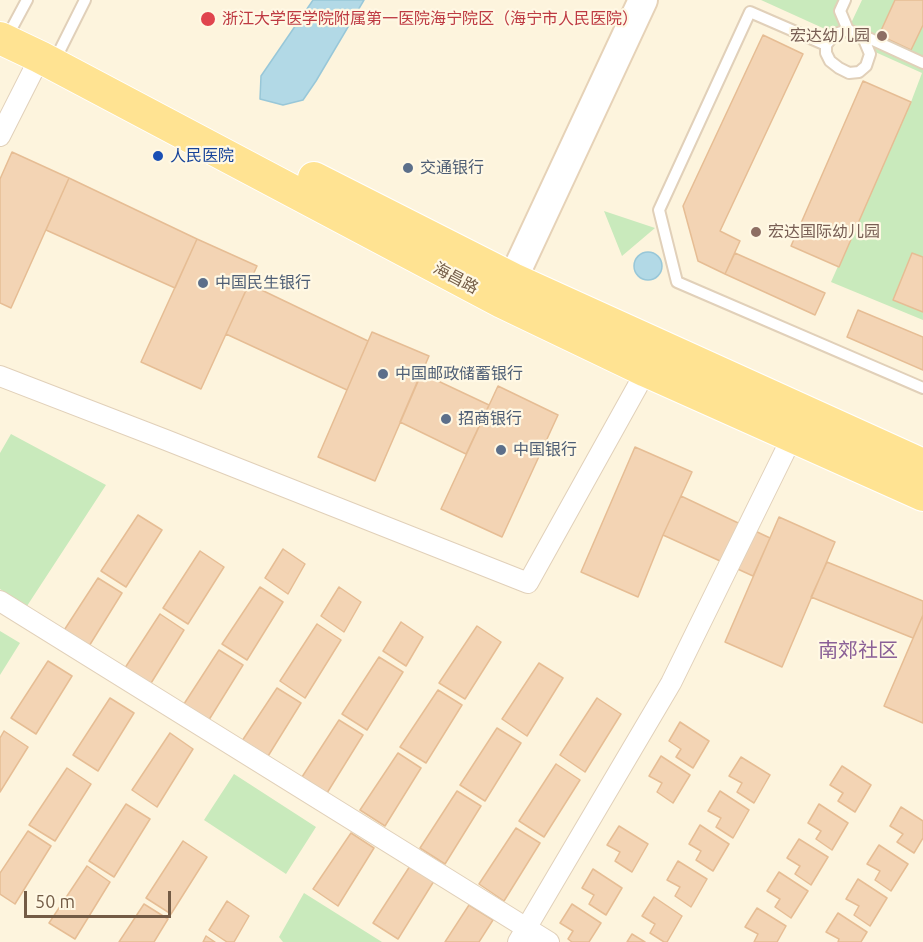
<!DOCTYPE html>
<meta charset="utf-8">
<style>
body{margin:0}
#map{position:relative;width:923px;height:942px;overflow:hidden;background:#fdf4dd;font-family:Ubuntu,sans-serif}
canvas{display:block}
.scale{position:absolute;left:24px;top:891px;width:147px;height:27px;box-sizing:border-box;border:3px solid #735b45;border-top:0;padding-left:8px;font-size:18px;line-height:21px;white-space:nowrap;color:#735b45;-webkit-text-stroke:4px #fff8e4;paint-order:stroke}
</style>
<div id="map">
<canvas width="923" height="942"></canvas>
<div class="scale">50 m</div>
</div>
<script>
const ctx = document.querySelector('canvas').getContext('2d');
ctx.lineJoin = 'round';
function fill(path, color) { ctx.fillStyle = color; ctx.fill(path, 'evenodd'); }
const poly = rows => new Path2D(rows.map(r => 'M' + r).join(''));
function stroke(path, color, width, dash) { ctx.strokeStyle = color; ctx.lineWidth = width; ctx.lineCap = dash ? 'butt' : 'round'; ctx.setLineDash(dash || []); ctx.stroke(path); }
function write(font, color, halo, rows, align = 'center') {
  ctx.font = font + ' Ubuntu,"Noto Sans SC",sans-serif'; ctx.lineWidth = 4.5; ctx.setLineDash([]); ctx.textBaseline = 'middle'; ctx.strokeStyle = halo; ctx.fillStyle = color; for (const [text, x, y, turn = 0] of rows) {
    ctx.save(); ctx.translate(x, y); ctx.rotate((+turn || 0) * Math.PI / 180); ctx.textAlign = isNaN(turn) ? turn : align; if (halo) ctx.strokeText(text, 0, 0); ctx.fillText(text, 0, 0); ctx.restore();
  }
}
fill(poly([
 [761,0,852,0,836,34],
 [862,0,923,0,923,320,831,282,911,102,922,73,844,38],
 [604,211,655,228,622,256],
 [11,434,106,485,27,606,0,589,0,453],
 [0,631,20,643,0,675],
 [234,774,316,827,286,874,204,820],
 [304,893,382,942,283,942,279,937]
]), '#c9eabc');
const water = poly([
 [313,0,364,0,316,81,303,100,283,105,260,99,261,76,313,0],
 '634 266a14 14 0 1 1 28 0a14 14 0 1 1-28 0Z'
]);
fill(water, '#b2d9e6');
stroke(water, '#98c7d8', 1.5);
const building = poly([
 [895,0,923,0,923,25,911,50,879,35,895,0],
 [763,35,803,54,720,231,740,241,725,274,698,261,683,206,763,35],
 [863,81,911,102,839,267,791,246,863,81],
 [12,152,69,178,11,308,0,303,0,179,12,152],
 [69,178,197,239,175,288,46,230,69,178],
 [197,239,257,266,201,389,141,362,197,239],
 [735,253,825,293,815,315,725,274,735,253],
 [912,253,923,257,923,312,893,300,912,253],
 [249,284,368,341,347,390,226,334,249,284],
 [858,310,923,337,923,370,847,337,858,310],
 [372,332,429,356,375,481,318,457,372,332],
 [421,373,489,405,466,454,400,422,421,373],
 [498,386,558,415,502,537,441,509,498,386],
 [635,447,692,472,663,535,638,597,581,572,635,447],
 [681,496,770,538,753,576,663,535,681,496],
 [138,515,162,530,126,587,101,571,138,515],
 [779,517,835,542,782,667,725,642,779,517],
 [283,549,305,564,288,594,265,578,283,549],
 [200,551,224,567,188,624,163,608,200,551],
 [827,562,923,601,923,615,913,638,811,597,827,562],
 [98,578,122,593,86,651,61,635,98,578],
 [260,587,283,602,247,660,222,644,260,587],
 [339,587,361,602,344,632,321,616,339,587],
 [160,614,184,630,148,688,123,671,160,614],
 [923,615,923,723,884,706,923,615],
 [401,622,423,637,406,666,383,651,401,622],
 [317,624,341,640,305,698,280,681,317,624],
 [477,626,501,642,465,699,439,683,477,626],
 [219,650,243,665,207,723,182,707,219,650],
 [379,657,403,672,367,730,342,714,379,657],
 [48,661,72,676,36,734,11,718,48,661],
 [539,663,563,678,527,736,502,719,539,663],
 [277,688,301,703,265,761,240,744,277,688],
 [438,690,462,705,426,763,400,747,438,690],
 [110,698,134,713,98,771,73,755,110,698],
 [597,698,621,714,585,772,560,755,597,698],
 [339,720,363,735,327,793,302,777,339,720],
 [680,722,709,741,693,768,676,757,681,749,669,741,680,722],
 [497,728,521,743,485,801,460,785,497,728],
 [4,731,28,747,0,792,0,738,4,731],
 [170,733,193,749,157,807,132,790,170,733],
 [398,753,421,768,385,826,360,810,398,753],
 [661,756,690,775,673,803,657,792,662,783,649,776,661,756],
 [741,757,770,775,754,803,737,792,742,783,729,776,741,757],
 [556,764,580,780,544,837,519,821,556,764],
 [842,766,871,785,855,812,838,801,843,793,830,785,842,766],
 [67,768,91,784,55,841,29,825,67,768],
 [457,791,481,806,445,864,420,848,457,791],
 [720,791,749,810,733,838,716,827,721,818,708,811,720,791],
 [126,804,150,819,114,877,89,861,126,804],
 [819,804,848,823,832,850,816,839,821,831,808,823,819,804],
 [901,807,923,821,923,838,914,853,897,842,903,834,890,826,901,807],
 [700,825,729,844,713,871,696,860,701,851,689,844,700,825],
 [619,826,648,844,632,872,615,861,620,852,607,845,619,826],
 [516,828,540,843,504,901,479,884,516,828],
 [28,831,51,846,15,904,0,894,0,873,28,831],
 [351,833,374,848,338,906,313,889,351,833],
 [799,839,828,857,811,885,795,874,800,866,787,858,799,839],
 [183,841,207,857,171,914,146,898,183,841],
 [879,845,908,864,891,891,875,880,880,871,867,864,879,845],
 [678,861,707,879,691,907,675,896,680,887,667,880,678,861],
 [87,866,110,882,75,939,49,923,87,866],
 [410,866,434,881,398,939,373,923,410,866],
 [593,869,622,888,606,915,589,904,594,895,582,888,593,869],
 [779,872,808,891,791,918,775,907,780,899,767,891,779,872],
 [858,879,887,898,870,926,854,915,859,906,846,899,858,879],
 [654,897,682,916,667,942,664,942,650,933,655,924,642,916,654,897],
 [227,901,249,916,234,942,227,942,209,930,227,901],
 [144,904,168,919,154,942,119,942,144,904],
 [572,904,601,923,589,942,572,942,568,939,573,931,560,923,572,904],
 [469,905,493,920,479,942,445,942,469,905],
 [757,908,786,926,777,942,754,942,758,934,745,927,757,908],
 [838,913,867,932,861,942,838,942,839,939,826,932,838,913],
 [632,934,645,942,627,942,632,934],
 [206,936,215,942,203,942,206,936]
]);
fill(building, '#f3d4b4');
stroke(building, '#e6bd94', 1.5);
const lane = poly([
 [845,0,840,11,848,30,862,35,870,54,866,66,859,72,849,73,839,68,830,61,826,53,826,45,835,34,848,30],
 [13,26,27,0],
 [862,35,923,63],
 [826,45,750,12,659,210,677,282,923,388],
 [60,50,85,0]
]);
const street = poly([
 [0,136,40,57],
 [0,376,166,440,528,583,646,371],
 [0,601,549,942],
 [518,942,671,683,797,427]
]);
const secondary = poly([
 [503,300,643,0]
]);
const primary = poly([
 [0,38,40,57,502,302,646,371,923,495],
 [314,178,513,279,923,465]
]);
stroke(lane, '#e1d0b9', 14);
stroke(street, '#e1d0b9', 22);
stroke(secondary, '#e6d2b7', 32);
stroke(primary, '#fff', 34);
stroke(lane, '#fff', 10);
stroke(street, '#fff', 20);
stroke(secondary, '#fff', 28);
stroke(primary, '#ffe392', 32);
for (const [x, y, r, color] of [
 [208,19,8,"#e0444e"],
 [882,36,6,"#8d6e63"],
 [158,156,6,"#1a4fb4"],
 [408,168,6,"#5c6f8a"],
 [756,232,6,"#8d6e63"],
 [203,283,6,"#5c6f8a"],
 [383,374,6,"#5c6f8a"],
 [446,419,6,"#5c6f8a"],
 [501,450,6,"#5c6f8a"]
]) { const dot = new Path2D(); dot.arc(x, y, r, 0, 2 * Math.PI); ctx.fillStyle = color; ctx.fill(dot); stroke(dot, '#fff8e4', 2); }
write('16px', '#be3a42', '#fff8e4', [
 ["浙江大学医学院附属第一医院海宁院区（海宁市人民医院）",222,19]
], 'left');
write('16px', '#785e54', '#fff8e4', [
 ["宏达幼儿园",870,36],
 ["宏达国际幼儿园",768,232,"left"]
], 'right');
write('16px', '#164399', '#fff8e4', [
 ["人民医院",170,156]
], 'left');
write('16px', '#4e5e75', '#fff8e4', [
 ["交通银行",420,168],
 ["中国民生银行",215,283],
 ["中国邮政储蓄银行",395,374],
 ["招商银行",458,419],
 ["中国银行",513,450]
], 'left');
write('16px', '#735b45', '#fff8e4', [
 ["海昌路",456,278,28]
]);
write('20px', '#8b6097', '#fff8e4', [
 ["南郊社区",858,650]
]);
</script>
